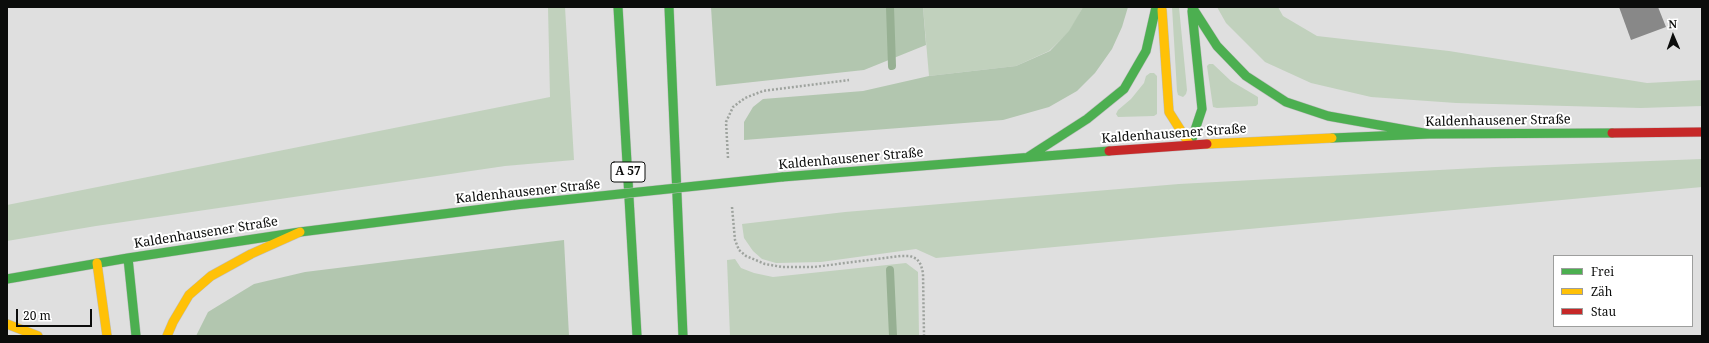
<!DOCTYPE html>
<meta charset="utf-8">
<style>
body{margin:0}
#map{position:relative;width:1709px;height:343px;overflow:hidden;background:#dfdfdf;font-family:"Noto Serif",serif}
canvas{display:block}
.frame{position:absolute;inset:0;border:8px solid #0b0c0b;pointer-events:none}
.legend{position:absolute;left:1553px;top:255px;width:140px;height:72px;box-sizing:border-box;background:#fff;border:1px solid #9d9e9d;margin:0;padding:5px 7px;list-style:none;font-size:12px;color:#0b0c0b}
.legend li{display:flex;align-items:center;gap:8px;height:20px}
.legend b{width:20px;border:1px solid #9d9e9d}
.north{position:absolute;left:1653px;top:16px;width:40px;height:40px;-webkit-text-stroke:3px #fff;paint-order:stroke;rotate:358deg;font-size:11px;font-weight:700;line-height:16px;text-align:center;color:#0b0c0b}
.north::after{content:'';display:block;margin:auto;width:14px;height:18px;background:#0b0c0b;clip-path:polygon(50% 0,100% 100%,50% 72%,0 100%)}
.scale{position:absolute;left:16px;top:309px;width:76px;height:18px;box-sizing:border-box;border:2px solid #0b0c0b;border-top:0;padding-left:5px;font-size:12px;line-height:14px;white-space:nowrap;color:#0b0c0b;-webkit-text-stroke:3px #fff;paint-order:stroke}
</style>
<div id="map">
<canvas width="1709" height="343"></canvas>
<div class="frame"></div>
<ul class="legend">
<li><b style="height:5px;background:#4caf50"></b>Frei</li>
<li><b style="height:5px;background:#ffc107"></b>Zäh</li>
<li><b style="height:5px;background:#c62828"></b>Stau</li>
</ul>
<div class="north">N</div>
<div class="scale">20 m</div>
</div>
<script>
const ctx = document.querySelector('canvas').getContext('2d');
ctx.lineJoin = 'round';
function fill(path, color) { ctx.fillStyle = color; ctx.fill(path, 'evenodd'); }
const poly = rows => new Path2D(rows.map(r => 'M' + r).join(''));
function stroke(path, color, width, dash) { ctx.strokeStyle = color; ctx.lineWidth = width; ctx.lineCap = dash ? 'butt' : 'round'; ctx.setLineDash(dash || []); ctx.stroke(path); }
function write(font, color, halo, rows, align = 'center') {
  ctx.font = font + ' "Noto Serif",serif'; ctx.lineWidth = 4; ctx.setLineDash([]); ctx.textBaseline = 'middle'; ctx.strokeStyle = halo; ctx.fillStyle = color; for (const [text, x, y, turn = 0] of rows) {
    ctx.save(); ctx.translate(x, y); ctx.rotate((+turn || 0) * Math.PI / 180); ctx.textAlign = isNaN(turn) ? turn : align; if (halo) ctx.strokeText(text, 0, 0); ctx.fillText(text, 0, 0); ctx.restore();
  }
}
fill(poly([
 [548,7,565,7,574,160,505,166,96,226,7,241,7,205,550,97],
 [923,7,1083,7,1070,31,1049,51,1016,66,929,76],
 [1172,7,1179,7,1187,90,1186,94,1183,97,1178,95,1177,91],
 [1217,7,1278,7,1283,16,1317,36,1449,51,1647,83,1702,80,1702,106,1641,108,1456,103,1371,97,1311,83,1265,62,1226,23],
 [1209,64,1213,64,1231,81,1258,97,1258,104,1256,106,1217,108,1213,107,1207,66],
 [1150,73,1154,73,1157,76,1157,114,1154,116,1118,117,1116,114,1118,110,1131,99,1144,83,1146,76],
 [1702,159,1702,187,936,258,916,249,821,262,776,263,762,259,753,251,744,238,742,224,845,212,1179,184,1495,167],
 [735,259,741,268,754,273,773,277,906,263,918,272,919,336,730,336,727,260]
]), '#c1d1bd');
fill(poly([
 [711,7,923,7,926,45,864,70,716,86],
 [1083,7,1128,7,1122,27,1112,49,1095,73,1077,91,1049,107,1003,120,744,140,744,122,753,107,763,99,863,91,929,76,1016,66,1050,51,1069,31],
 [564,240,569,336,196,336,208,312,254,284,305,272]
]), '#b2c6af');
stroke(poly([
 [890,7,892,66],
 [890,270,893,336]
]), '#97b093', 8);
fill(poly([
 [1619,7,1658,7,1666,27,1631,40]
]), '#888');
const fast = poly([
 [618,7,637,336],
 [669,7,683,336],
 [1192,7,1217,46,1246,76,1286,102,1328,116,1429,134],
 [1332,138,1429,134,1612,133],
 [1190,145,1202,109,1192,11],
 [1028,157,1087,119,1124,89,1146,51,1156,7],
 [782,177,1109,151],
 [128,258,136,336],
 [7,279,128,258,300,232,515,205]
]);
const slow = poly([
 [1162,10,1169,112,1190,145],
 [1207,144,1332,138],
 [97,263,107,336],
 [7,324,38,336],
 [167,336,173,322,189,295,211,276,251,254,300,232]
]);
const jam = poly([
 [1612,133,1702,132],
 [1109,151,1207,144]
]);
stroke(fast, '#bdbdbd', 10);
stroke(slow, '#bdbdbd', 10);
stroke(jam, '#bdbdbd', 10);
stroke(poly([
 [728,158,726,122,733,107,745,98,763,91,849,80],
 [732,207,735,240,739,250,746,256,765,264,782,267,814,267,901,256,910,256,917,259,921,265,923,273,924,336]
]), '#9ea39e', 2.5, [2, 2]);
stroke(fast, '#4caf50', 9);
stroke(slow, '#ffc107', 9);
stroke(jam, '#c62828', 9);
const fastBridge = poly([
 [515,205,782,177]
]);
stroke(fastBridge, '#bdbdbd', 10, []);
stroke(fastBridge, '#4caf50', 9);
for (const [x, y, w] of [
 [628,172,34]
]) { const box = new Path2D(); box.roundRect(x - w / 2, y - 10, w, 20, 3); ctx.fillStyle = '#fff'; ctx.fill(box); stroke(box, '#0b0c0b', 1); }
write('bold 12px', '#0b0c0b', null, [
 ["A 57",628,172]
]);
write('13px', '#0b0c0b', '#fff', [
 ["Kaldenhausener Straße",1498,121,-1],
 ["Kaldenhausener Straße",1174,134,-4],
 ["Kaldenhausener Straße",851,159,-5],
 ["Kaldenhausener Straße",528,192,-6],
 ["Kaldenhausener Straße",206,233,-9]
]);
</script>
